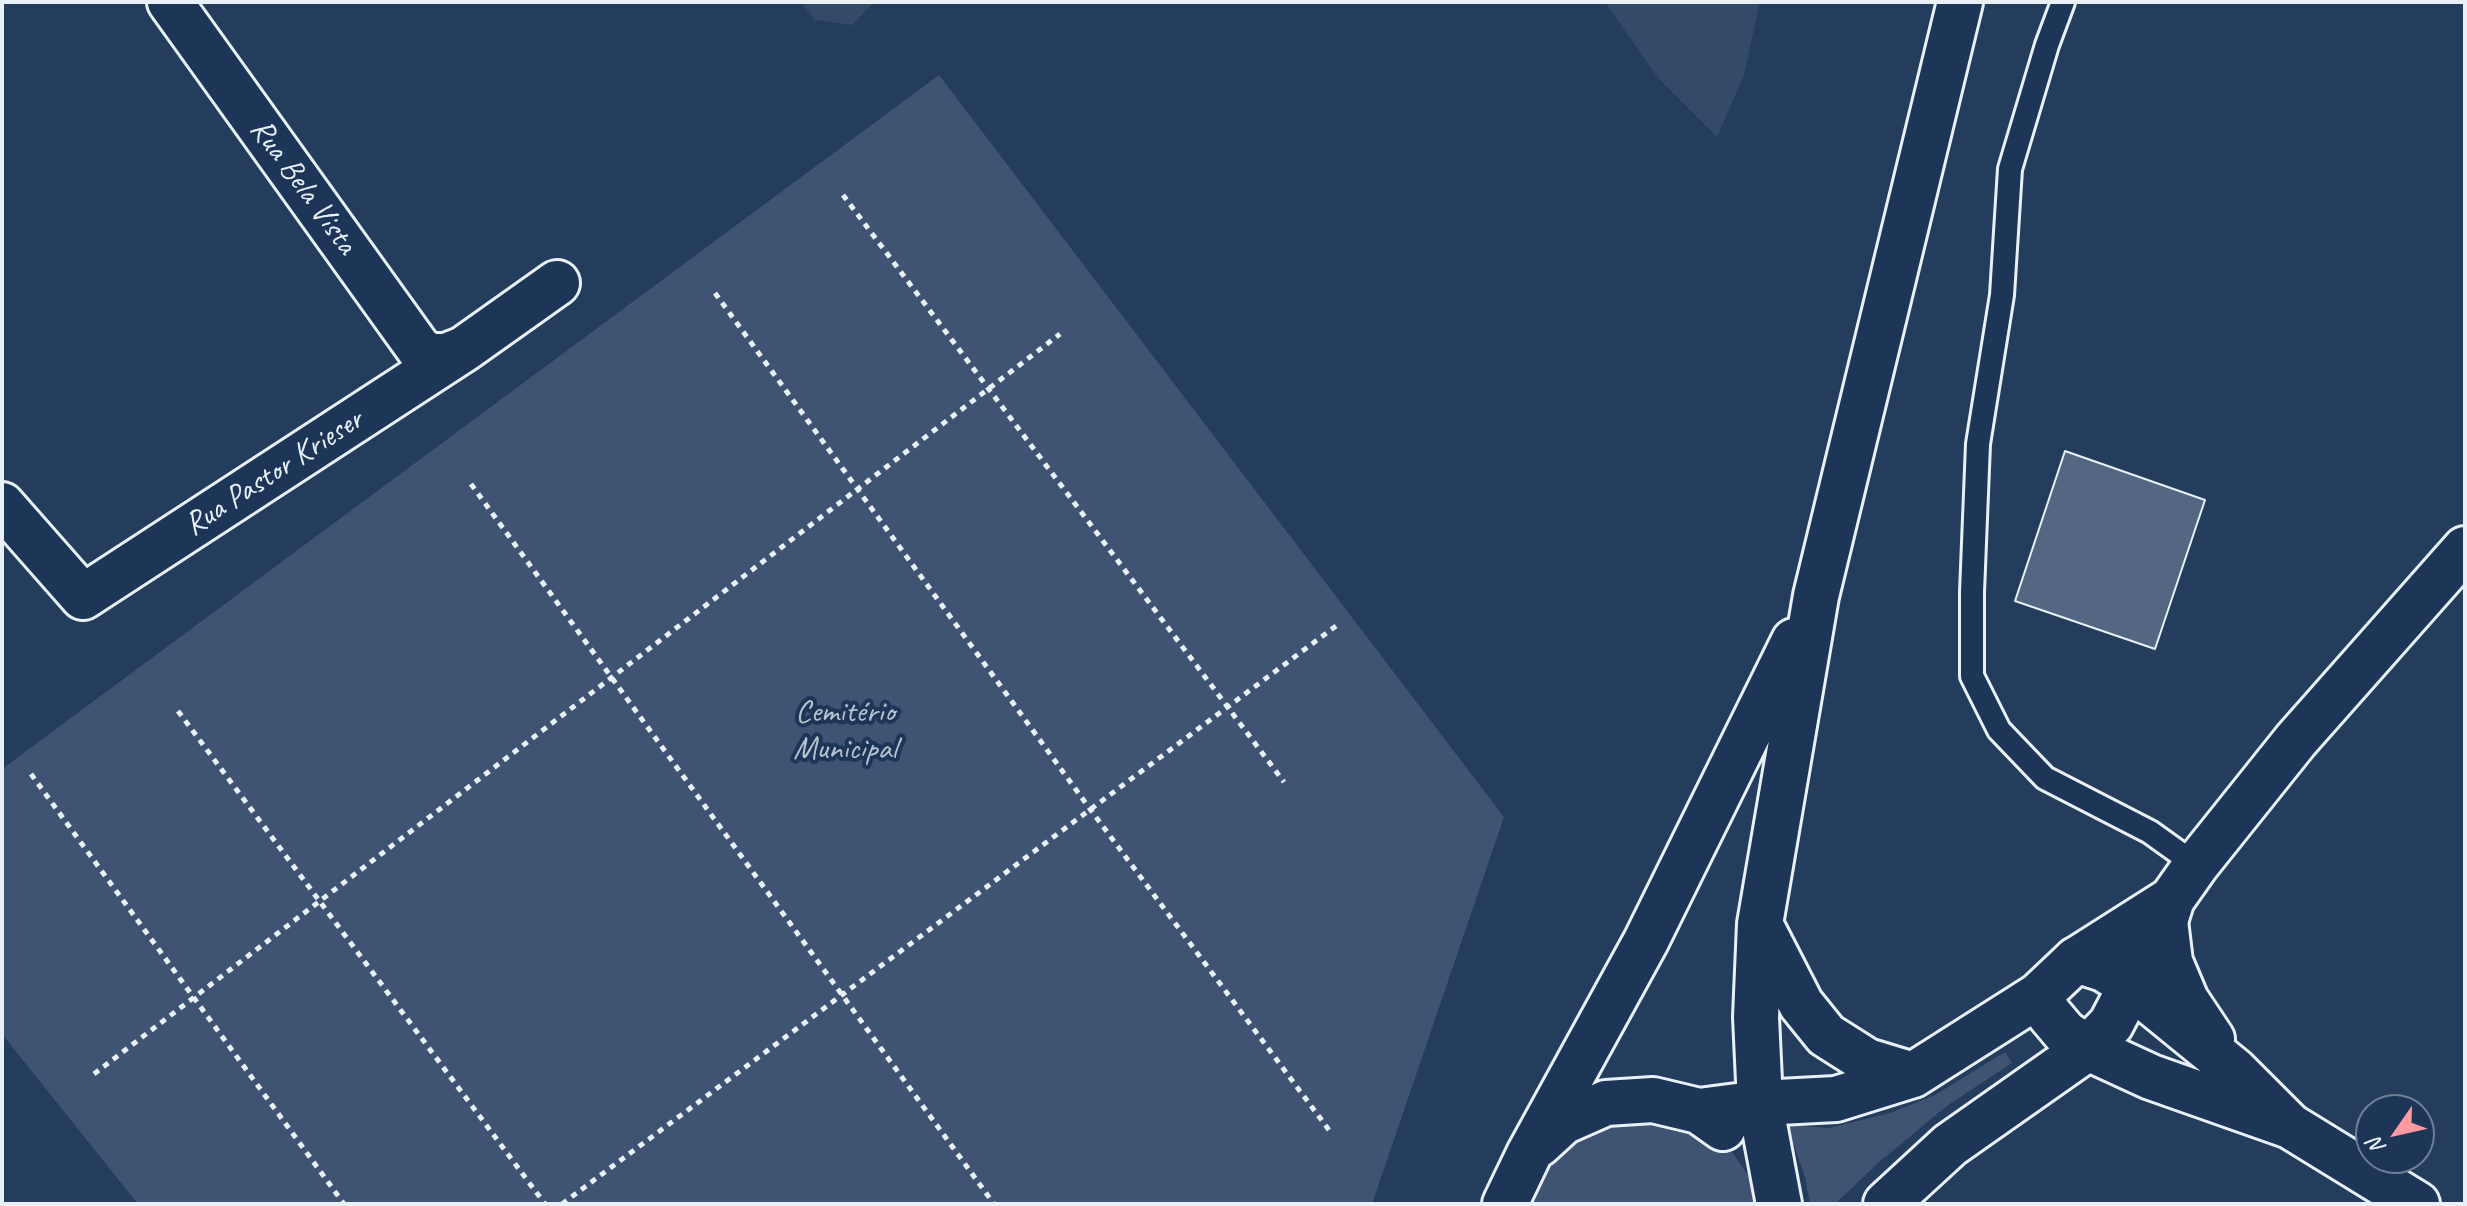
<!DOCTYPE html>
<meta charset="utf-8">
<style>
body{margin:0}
#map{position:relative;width:2467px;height:1206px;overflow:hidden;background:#253d5d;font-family:Caveat,sans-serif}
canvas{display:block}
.frame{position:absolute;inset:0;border:4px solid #e8f1f8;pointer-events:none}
.north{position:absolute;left:2355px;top:1094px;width:80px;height:80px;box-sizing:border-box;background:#1d3557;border:2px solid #6e8097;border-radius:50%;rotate:236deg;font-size:22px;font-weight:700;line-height:32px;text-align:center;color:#e8f1f8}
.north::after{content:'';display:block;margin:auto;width:28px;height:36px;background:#ff9aa2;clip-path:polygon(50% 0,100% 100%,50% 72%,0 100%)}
</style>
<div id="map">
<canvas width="2467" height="1206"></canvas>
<div class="frame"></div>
<div class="north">N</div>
</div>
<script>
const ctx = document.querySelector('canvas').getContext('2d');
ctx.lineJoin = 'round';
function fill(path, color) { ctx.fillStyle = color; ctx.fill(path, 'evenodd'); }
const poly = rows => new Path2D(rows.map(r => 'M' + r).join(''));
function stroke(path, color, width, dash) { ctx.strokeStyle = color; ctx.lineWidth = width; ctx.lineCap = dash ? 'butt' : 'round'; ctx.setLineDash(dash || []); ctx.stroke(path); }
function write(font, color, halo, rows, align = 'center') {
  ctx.font = font + ' Caveat,sans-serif'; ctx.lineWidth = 8; ctx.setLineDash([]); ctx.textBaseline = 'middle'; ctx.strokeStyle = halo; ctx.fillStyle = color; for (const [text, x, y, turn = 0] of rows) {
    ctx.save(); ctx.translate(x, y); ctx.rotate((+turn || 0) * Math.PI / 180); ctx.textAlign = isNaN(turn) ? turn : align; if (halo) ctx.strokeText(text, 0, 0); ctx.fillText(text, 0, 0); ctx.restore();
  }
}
fill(poly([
 [801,2,874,2,852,25,815,20],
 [1605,2,1760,2,1744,75,1717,137,1658,78]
]), '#334a68');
fill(poly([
 [939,75,1504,817,1372,1204,138,1204,2,1034,2,769],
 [2005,1052,2012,1063,1948,1105,1878,1163,1835,1204,1810,1204,1805,1177,1787,1125,1829,1128,1890,1113,1935,1095],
 [1625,1115,1699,1127,1730,1149,1752,1181,1760,1204,1527,1204,1552,1154,1585,1128]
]), '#3e5472');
const building = poly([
 [2065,451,2205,500,2155,649,2015,601,2065,451]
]);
fill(building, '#536782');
stroke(building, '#e8f1f8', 2);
const lane = poly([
 [2063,2,2047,45,2010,169,2002,295,1978,444,1972,592,1972,676,1999,730,2045,778,2150,832,2196,865]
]);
const street = poly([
 [170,2,419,349,430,356,446,356,464,349,557,283],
 [2,505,83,597,464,349]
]);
const secondary = poly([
 [2076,960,2172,899],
 [2131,986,2165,921,2172,899,2196,865,2296,740,2465,549]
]);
const primary = poly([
 [2165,921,2170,962,2186,1000,2212,1039],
 [1762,928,1801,1004,1826,1035,1867,1061,1913,1075],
 [2039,995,2049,1014,2065,1033,2088,1048,2151,1077,2290,1126,2417,1204],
 [1699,1111,1760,1103,1836,1099,1913,1075,2039,995,2076,960,2104,969,2131,986,2234,1070,2290,1126],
 [1539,1144,1563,1122,1606,1103,1653,1100,1699,1111,1723,1128],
 [1505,1204,1529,1154,1646,941,1794,641],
 [1779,1204,1760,1103,1756,1017,1760,924,1816,596,1960,2],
 [1886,1204,1950,1145,2088,1048,2111,1024,2131,986]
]);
stroke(lane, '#e8f1f8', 28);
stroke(street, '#e8f1f8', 50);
stroke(secondary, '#e8f1f8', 50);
stroke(primary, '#e8f1f8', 50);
stroke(poly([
 [843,195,1284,782],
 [715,293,1090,809,1329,1130],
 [471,484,994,1204],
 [178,711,545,1204],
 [31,774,344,1204],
 [94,1074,1060,334],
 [562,1204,1340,623]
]), '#e8f1f8', 5, [6, 6]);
stroke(lane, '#1d3557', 22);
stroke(street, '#1d3557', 44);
stroke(secondary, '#1d3557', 44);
stroke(primary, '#1d3557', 44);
write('32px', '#e8f1f8', '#1d3557', [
 ["Rua Bela Vista",303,187,54],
 ["Rua Pastor Krieser",274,473,-33]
]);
write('32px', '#b5c2d0', '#1d3557', [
 ["Cemitério",845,713],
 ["Municipal",845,750]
]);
</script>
